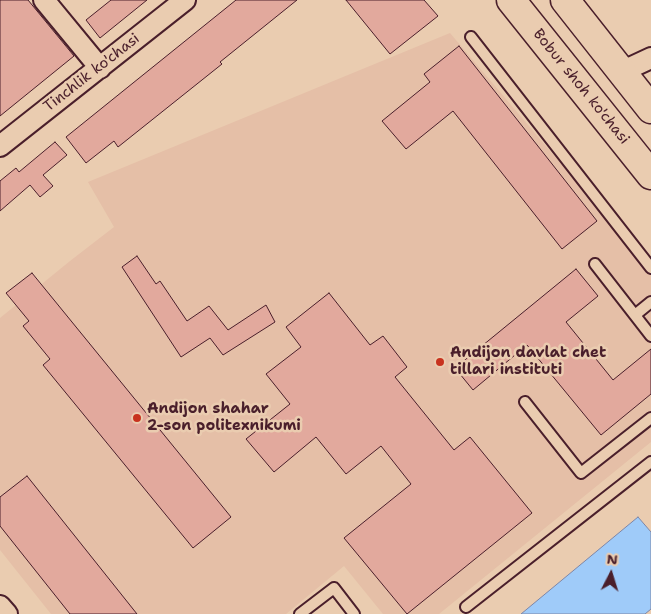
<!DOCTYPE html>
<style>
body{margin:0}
#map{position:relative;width:651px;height:614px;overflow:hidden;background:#eaccb0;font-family:"Shantell Sans",sans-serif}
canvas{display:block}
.north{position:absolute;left:586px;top:549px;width:50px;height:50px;-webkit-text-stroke:4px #eaccb0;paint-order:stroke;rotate:5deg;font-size:14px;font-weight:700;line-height:20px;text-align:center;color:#4a1f2b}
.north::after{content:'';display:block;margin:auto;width:18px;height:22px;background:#4a1f2b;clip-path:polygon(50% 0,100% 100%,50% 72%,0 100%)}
</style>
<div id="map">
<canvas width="651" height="614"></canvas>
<div class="north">N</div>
</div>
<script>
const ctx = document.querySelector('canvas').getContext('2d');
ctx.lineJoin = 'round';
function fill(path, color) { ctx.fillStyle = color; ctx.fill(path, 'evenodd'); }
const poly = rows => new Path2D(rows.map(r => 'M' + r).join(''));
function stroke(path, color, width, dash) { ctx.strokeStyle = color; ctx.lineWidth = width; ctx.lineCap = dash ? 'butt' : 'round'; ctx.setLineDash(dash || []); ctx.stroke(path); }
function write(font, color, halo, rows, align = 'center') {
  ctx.font = font + ' "Shantell Sans",sans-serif'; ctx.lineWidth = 5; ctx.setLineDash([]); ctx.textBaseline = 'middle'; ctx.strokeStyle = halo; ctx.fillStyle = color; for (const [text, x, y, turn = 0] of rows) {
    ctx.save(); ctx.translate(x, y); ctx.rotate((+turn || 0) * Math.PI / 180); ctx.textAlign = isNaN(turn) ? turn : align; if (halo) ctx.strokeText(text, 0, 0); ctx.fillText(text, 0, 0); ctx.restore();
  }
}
fill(poly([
 [450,33,651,270,651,442,439,614,383,614,344,566,286,614,51,614,0,550,0,318,70,261,114,227,88,182]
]), '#e5bfa7');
const water = poly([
 [638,517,651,532,651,609,645,614,521,614,638,517]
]);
fill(water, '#9fcbf9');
stroke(water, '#7d86a7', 1);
const building = poly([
 [0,0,28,0,74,56,0,116,0,0],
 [111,0,147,0,100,38,86,20,111,0],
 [236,0,297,0,220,62,222,64,118,147,114,141,86,163,66,137,236,0],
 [346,0,424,0,438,16,390,54,346,0],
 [459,46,597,221,562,249,453,111,406,149,382,121,430,82,424,74,459,46],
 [55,142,67,155,43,175,53,186,40,197,30,185,0,211,0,181,16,168,19,172,55,142],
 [137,256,156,284,160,281,187,321,209,306,228,330,266,305,275,322,223,355,210,338,181,357,122,267,137,256],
 [576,269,598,296,566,322,613,380,651,349,651,394,601,435,527,345,473,390,455,368,576,269],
 [32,273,231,517,193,548,43,365,50,359,23,326,29,321,6,293,32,273],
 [329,293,370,345,383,336,407,367,395,377,454,450,470,437,532,513,407,614,344,538,411,484,381,446,346,474,316,437,274,472,246,439,290,404,266,374,301,347,286,327,329,293],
 [27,476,137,614,70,614,0,526,0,497,27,476]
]);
fill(building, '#e2a99d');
stroke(building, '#4a1f2b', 1);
const lane = poly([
 [471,37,651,268],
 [595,264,651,336],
 [635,315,651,302],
 [525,402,581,473,651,418],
 [466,607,651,462],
 [300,614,334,588,354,614]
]);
const street = poly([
 [44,0,100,68],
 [621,72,651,58],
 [0,146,185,0],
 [0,606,7,614]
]);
const primary = poly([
 [511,0,651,175],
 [565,0,651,109]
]);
stroke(lane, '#4a1f2b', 14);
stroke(street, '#4a1f2b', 24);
stroke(primary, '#4a1f2b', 31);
stroke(lane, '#eaccb0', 10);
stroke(street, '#eaccb0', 20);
stroke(primary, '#eaccb0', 28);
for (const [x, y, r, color] of [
 [440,362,5,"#c8321e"],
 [137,418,5,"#c8321e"]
]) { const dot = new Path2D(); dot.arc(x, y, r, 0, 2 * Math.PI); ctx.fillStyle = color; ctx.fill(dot); stroke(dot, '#eaccb0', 2); }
write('15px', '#4a1f2b', '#eaccb0', [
 ["Tinchlik ko'chasi",92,73,-38],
 ["Bobur shoh ko'chasi",581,87,51]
]);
write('bold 15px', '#4a1f2b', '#eaccb0', [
 ["Andijon davlat chet",450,353],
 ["tillari instituti",450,370],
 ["Andijon shahar",147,409],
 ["2-son politexnikumi",147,426]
], 'left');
</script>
